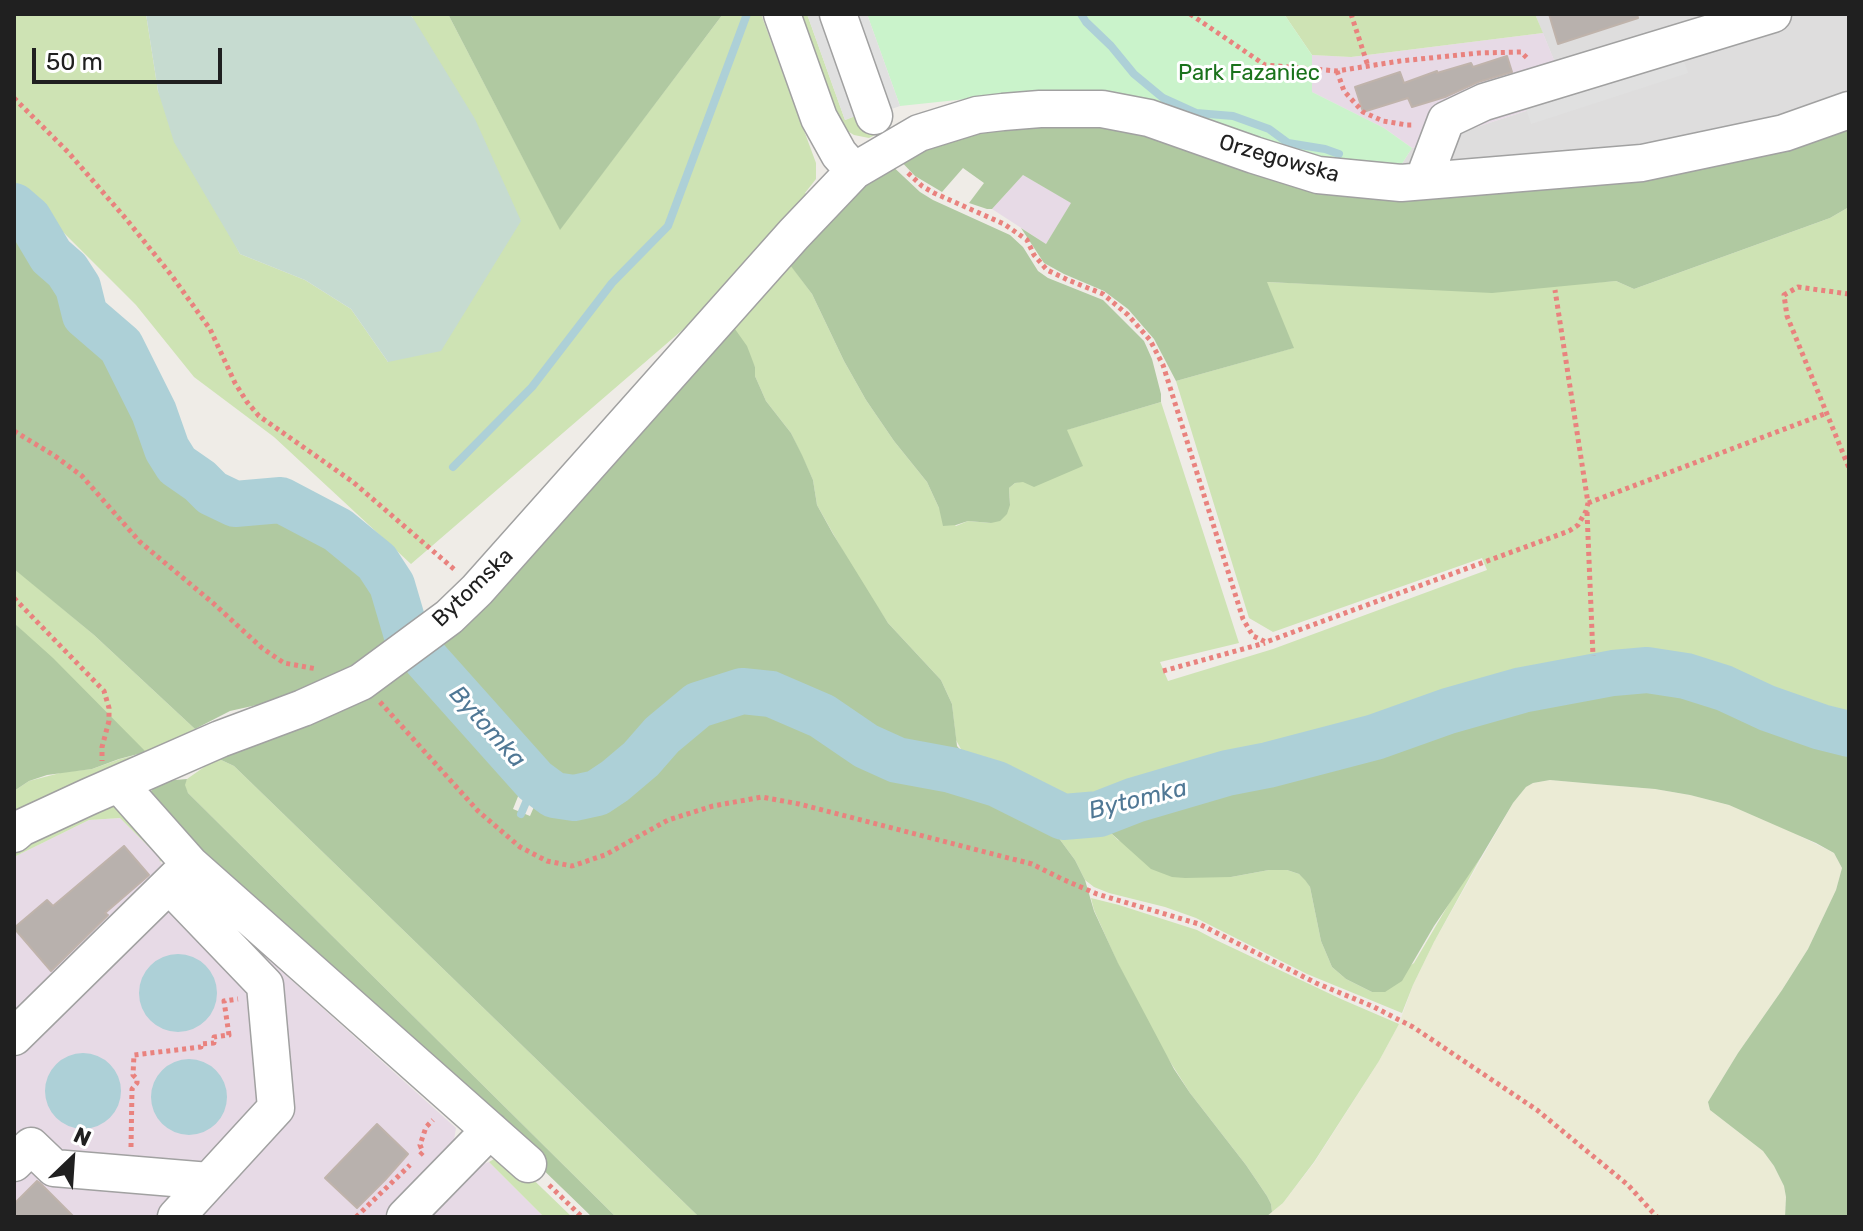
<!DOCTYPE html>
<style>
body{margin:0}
#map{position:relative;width:1863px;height:1231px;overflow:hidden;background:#efece7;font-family:Rubik,sans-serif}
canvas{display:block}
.frame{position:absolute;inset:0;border:16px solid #202020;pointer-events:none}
.north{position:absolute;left:32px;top:1119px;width:80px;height:80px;-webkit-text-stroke:6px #fff;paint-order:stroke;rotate:25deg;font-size:22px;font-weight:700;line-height:32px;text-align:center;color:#202020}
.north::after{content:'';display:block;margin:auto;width:28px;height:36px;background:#202020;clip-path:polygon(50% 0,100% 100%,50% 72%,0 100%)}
.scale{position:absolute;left:32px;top:48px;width:190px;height:36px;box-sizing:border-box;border:4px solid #202020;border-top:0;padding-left:10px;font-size:24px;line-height:28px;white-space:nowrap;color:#202020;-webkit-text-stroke:6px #fff;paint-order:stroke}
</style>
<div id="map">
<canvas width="1863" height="1231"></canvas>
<div class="frame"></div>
<div class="north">N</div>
<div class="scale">50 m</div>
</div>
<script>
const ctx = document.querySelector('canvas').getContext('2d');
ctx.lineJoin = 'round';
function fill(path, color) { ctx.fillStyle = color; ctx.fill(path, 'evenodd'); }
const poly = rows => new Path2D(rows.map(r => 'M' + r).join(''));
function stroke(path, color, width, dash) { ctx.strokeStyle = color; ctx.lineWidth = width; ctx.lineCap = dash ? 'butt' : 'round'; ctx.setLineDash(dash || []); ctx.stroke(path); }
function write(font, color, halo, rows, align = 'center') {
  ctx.font = font + ' Rubik,sans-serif'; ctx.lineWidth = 6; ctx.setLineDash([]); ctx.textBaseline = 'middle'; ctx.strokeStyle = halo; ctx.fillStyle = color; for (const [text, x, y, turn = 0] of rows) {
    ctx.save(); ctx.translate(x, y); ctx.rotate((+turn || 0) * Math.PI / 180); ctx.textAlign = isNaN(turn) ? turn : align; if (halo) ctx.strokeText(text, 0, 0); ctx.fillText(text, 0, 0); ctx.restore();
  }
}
fill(poly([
 [1535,14,1849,14,1849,110,1784,133,1400,167,1412,148,1569,97]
]), '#dedddd');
fill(poly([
 [1543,33,1569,97,1412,148,1384,128,1312,92,1312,55,1351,57],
 [1023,175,1072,203,1046,244,992,209],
 [120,818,159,857,161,863,456,1128,454,1140,480,1165,489,1162,544,1217,14,1217,14,857,89,820]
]), '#e7dae6');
fill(poly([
 [1550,780,1655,789,1690,795,1729,805,1790,831,1834,853,1842,868,1836,890,1808,949,1782,990,1738,1053,1708,1102,1710,1110,1763,1151,1774,1166,1784,1186,1786,1197,1785,1217,1266,1217,1283,1203,1314,1163,1379,1061,1399,1024,1413,985,1434,942,1513,803,1526,787,1533,783]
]), '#ebebd5');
fill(poly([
 [14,14,146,14,158,91,240,254,305,280,351,309,388,362,413,18,409,14,448,14,560,229,723,14,761,14,816,163,816,179,805,193,811,198,694,320,411,564,274,437,194,377,136,305,14,183],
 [793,14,807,14,845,120,863,113,879,133,869,138,854,135,844,129,833,102,825,104],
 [1284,14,1535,14,1543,33,1351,57,1312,55],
 [1849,207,1849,717,1802,704,1743,682,1683,665,1599,664,1523,683,1373,731,1275,759,1183,779,1097,804,1063,805,1044,798,1013,779,979,765,963,753,956,740,952,704,941,680,888,623,858,578,817,505,813,480,791,433,766,401,755,376,755,367,730,322,787,260,812,294,844,361,866,400,894,441,927,482,939,508,956,526,968,521,991,523,1010,504,1009,488,1015,483,1082,466,1066,430,1161,402,1239,643,1160,662,1168,681,1273,649,1487,570,1482,558,1273,632,1249,618,1176,381,1293,348,1266,282,1361,286,1545,286,1616,281,1634,289,1830,218],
 [14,568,94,635,195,729,14,818,14,791,29,781,64,772,92,769,120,759,145,753,14,623],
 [217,758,234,766,699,1217,616,1217,188,793,184,785,187,779],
 [97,805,116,805,164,856,160,862,159,857,120,818,89,820,14,857,14,846],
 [1044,818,1057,827,1077,835,1098,835,1107,830,1110,823,1112,834,1118,840,1209,877,1231,877,1269,870,1287,870,1299,874,1305,879,1310,887,1321,941,1332,967,1346,979,1372,992,1414,963,1457,890,1481,857,1434,942,1413,985,1402,1013,1307,974,1196,918,1165,907,1109,893,1094,887,1085,880,1075,860],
 [1091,898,1119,905,1197,930,1216,940,1341,999,1399,1024,1379,1061,1314,1162,1283,1203,1272,1212,1271,1204,1267,1196,1246,1165,1190,1093,1162,1049,1118,964,1094,910],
 [499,1156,515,1162,572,1217,544,1217,489,1162]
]), '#cee3b4');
fill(poly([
 [448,14,723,14,560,230],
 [1060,113,1363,187,1849,115,1849,207,1830,218,1634,289,1616,281,1492,293,1267,282,1294,348,1176,381,1154,339,1128,309,1104,291,1064,274,1044,263,1021,228,1046,244,1071,203,1023,175,992,209,987,209,969,203,984,183,963,168,942,192,915,176,894,154],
 [887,161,920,192,933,200,1010,235,1023,247,1038,271,1048,278,1103,300,1144,341,1152,359,1161,394,1161,402,1067,430,1083,466,1034,487,1023,482,1015,483,1009,488,1010,505,1007,514,1000,521,991,523,968,521,956,525,943,526,939,508,927,482,894,441,866,400,844,361,812,294,787,261],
 [14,215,22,222,34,249,62,274,72,289,71,304,82,321,112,348,121,361,145,417,156,450,166,464,191,489,211,500,233,510,247,513,283,509,328,531,354,549,374,571,385,589,392,624,400,637,373,659,279,700,230,711,195,729,94,635,14,569],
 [730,322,747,346,755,367,755,376,766,401,791,433,802,455,813,480,817,505,833,534,888,623,941,680,952,704,957,746,963,753,979,765,945,754,909,749,893,745,857,723,845,713,807,693,787,686,745,680,729,681,715,685,701,693,648,731,623,757,596,778,584,784,571,785,560,783,541,772,505,725,464,689,429,649],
 [14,623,53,658,146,752,119,759,92,769,47,775,29,781,14,791],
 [411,656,439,684,458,709,480,732,500,759,517,776,521,789,513,809,530,816,539,795,544,800,555,805,579,807,601,802,657,756,678,731,707,710,730,703,760,699,773,701,802,715,825,727,846,743,879,760,895,765,945,774,1032,808,1044,818,1075,860,1085,880,1094,911,1118,963,1174,1069,1190,1093,1246,1165,1267,1196,1271,1204,1272,1212,1266,1217,699,1217,234,766,217,758],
 [1610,664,1683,665,1743,682,1802,704,1849,717,1849,730,1825,724,1769,705,1730,686,1691,674,1652,667,1612,670,1523,683,1583,668],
 [1646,674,1679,679,1718,689,1764,711,1819,731,1849,738,1849,1217,1785,1217,1786,1197,1784,1186,1774,1166,1763,1151,1710,1110,1708,1102,1738,1053,1782,990,1808,949,1836,890,1842,868,1834,853,1816,843,1729,805,1690,795,1655,789,1595,784,1550,780,1533,783,1526,787,1513,803,1481,857,1434,926,1402,981,1385,992,1372,992,1346,979,1332,967,1321,941,1310,887,1305,880,1299,874,1287,870,1269,870,1231,877,1185,878,1172,877,1151,869,1112,834,1110,823,1113,819,1125,806,1225,778,1269,770,1377,740,1527,692,1611,677],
 [187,779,185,785,188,793,616,1217,592,1217,500,1128,208,872,149,794,155,786,163,781]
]), '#b0c9a1');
fill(poly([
 [146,14,409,14,413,18,475,119,521,221,441,351,388,362,351,309,305,280,240,254,174,142,158,91]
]), '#c6dbd0');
fill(poly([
 [867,14,1284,14,1312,55,1312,92,1384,128,1412,148,1400,167,1362,165,1289,152,1033,92,900,106]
]), '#caf3cb');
fill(poly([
 [807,14,867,14,900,106,883,112,863,113,845,120],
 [1682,54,1688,73,1531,124,1524,103]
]), '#e0e0e0');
fill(poly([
 '139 993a39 39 0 1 1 78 0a39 39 0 1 1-78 0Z',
 '45 1091a38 38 0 1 1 76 0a38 38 0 1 1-76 0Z',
 '151 1097a38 38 0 1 1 76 0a38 38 0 1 1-76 0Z'
]), '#add0d7');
stroke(poly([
 [1081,14,1086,22,1111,46,1134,74,1163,98,1196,113,1233,116,1269,129,1288,143,1325,149,1339,154],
 [453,467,532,387,612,283,668,226,747,14],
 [521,814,535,781]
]), '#add0d7', 8);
stroke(poly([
 [14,206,29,219,51,256,67,270,78,287,85,315,121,346,154,412,167,449,177,465,200,481,212,493,235,504,281,500,338,530,377,562,392,585,407,636],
 [426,659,535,781,554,795,574,798,597,793,615,781,641,759,662,735,698,705,742,691,771,694,822,716,866,746,897,760,951,770,997,784,1063,817,1099,814,1135,800,1227,773,1268,765,1375,737,1448,711,1522,690,1613,673,1647,670,1686,676,1724,688,1767,708,1821,727,1849,734]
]), '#add0d7', 46);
const building = poly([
 [1549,14,1637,14,1638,18,1558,44,1549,14],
 [1507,56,1512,72,1478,82,1445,97,1412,107,1408,98,1363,112,1355,87,1400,72,1404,83,1437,71,1437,73,1471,63,1473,67,1507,56],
 [124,846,149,875,105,913,108,915,51,971,14,928,47,900,53,906,124,846],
 [377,1124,408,1154,385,1180,357,1208,325,1178,377,1124],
 [37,1181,40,1183,74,1217,14,1217,14,1204,37,1181]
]);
fill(building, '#b8b1ad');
stroke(building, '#bfb3ab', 2);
const minor = poly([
 [782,14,819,118,839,154,854,171],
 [838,14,874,116],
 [1423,181,1446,120,1484,102,1773,14],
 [119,784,190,864,528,1164],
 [14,834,21,828,88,797,220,739,303,708,361,682,449,617,477,590,794,234,854,171,919,133,977,115,1003,112,1040,109,1102,109,1149,118,1254,155,1318,175,1401,183,1642,163,1784,133,1849,110],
 [170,886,265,985,276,1108,176,1217],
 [14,1037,186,868],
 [14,1163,31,1146,54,1168,209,1181],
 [405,1217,490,1130]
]);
stroke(minor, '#a1a1a1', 39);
stroke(poly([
 [1190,14,1265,65,1337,71,1400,61,1479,53,1521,52,1529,60],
 [1351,14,1368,66],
 [1337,71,1344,91,1363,112,1383,121,1407,125,1414,125],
 [14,98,68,152,127,220,172,276,210,329,235,383,247,402,259,416,353,482,455,570],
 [908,173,922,186,934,193,1004,224,1027,240,1034,255,1047,270,1068,280,1103,294,1128,315,1150,340,1163,365,1243,619,1253,636,1266,642,1569,531,1578,525,1586,511,1588,503,1555,290],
 [1849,294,1798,287,1784,295,1787,316,1849,468],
 [14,431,55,456,82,476,140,542,213,603,262,648,284,663,317,669],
 [1588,503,1827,413],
 [1587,512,1593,656],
 [14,598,104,691,109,708,109,721,102,747,102,761],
 [1163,671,1265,643],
 [380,702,478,811,520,847,547,861,572,866,605,855,668,820,713,806,762,797,799,804,1032,864,1062,879,1097,894,1199,924,1316,983,1372,1006,1413,1027,1537,1110,1628,1185,1657,1217],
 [131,1147,132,1089,137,1083,137,1079,133,1075,134,1055,201,1047,201,1044,214,1043,214,1037,229,1035,224,1001,238,999],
 [420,1155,423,1152,420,1145,426,1127,433,1120],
 [549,1185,582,1217],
 [356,1217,410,1165]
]), '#e9827e', 5, [4, 4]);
stroke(minor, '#fff', 36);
write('22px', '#1a721b', '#fff', [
 ["Park Fazaniec",1249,74]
]);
write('22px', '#202020', '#fff', [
 ["Orzegowska",1279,159,16],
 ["Bytomska",473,588,-44]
]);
write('italic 24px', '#507895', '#fff', [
 ["Bytomka",487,727,48],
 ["Bytomka",1138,800,-14]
]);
</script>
